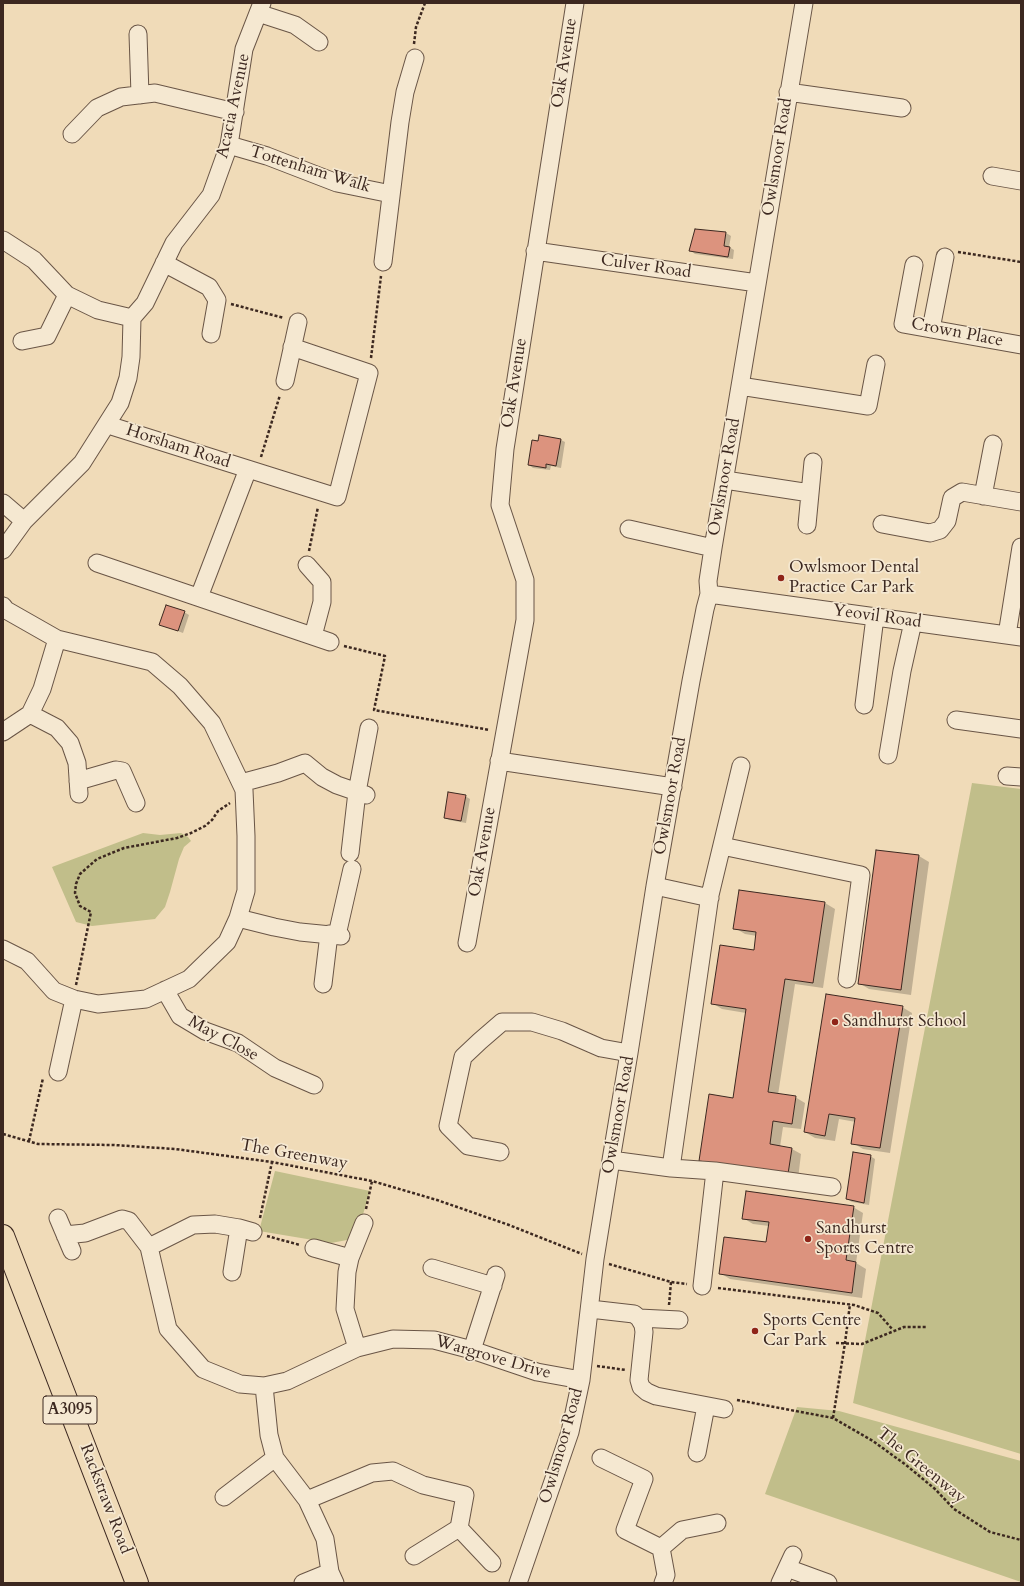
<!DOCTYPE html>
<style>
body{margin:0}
#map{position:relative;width:1024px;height:1586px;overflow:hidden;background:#f0dbb8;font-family:Cardo,serif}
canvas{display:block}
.frame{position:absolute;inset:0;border:4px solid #3c2820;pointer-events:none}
</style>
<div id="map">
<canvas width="1024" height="1586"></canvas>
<div class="frame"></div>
</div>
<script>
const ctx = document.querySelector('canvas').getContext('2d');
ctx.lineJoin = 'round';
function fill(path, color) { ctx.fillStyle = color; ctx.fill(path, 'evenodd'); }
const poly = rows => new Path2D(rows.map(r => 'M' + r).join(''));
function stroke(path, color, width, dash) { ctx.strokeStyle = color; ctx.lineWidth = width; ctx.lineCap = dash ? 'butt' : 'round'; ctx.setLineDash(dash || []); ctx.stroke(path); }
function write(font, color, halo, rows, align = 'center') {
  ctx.font = font + ' Cardo,serif'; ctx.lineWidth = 3.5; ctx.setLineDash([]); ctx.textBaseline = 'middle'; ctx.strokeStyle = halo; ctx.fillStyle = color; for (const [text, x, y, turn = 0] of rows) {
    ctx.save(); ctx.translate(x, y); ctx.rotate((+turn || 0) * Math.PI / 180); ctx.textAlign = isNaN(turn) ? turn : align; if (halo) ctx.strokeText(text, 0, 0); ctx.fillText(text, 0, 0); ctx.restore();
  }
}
fill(poly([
 [972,783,1021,789,1021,1454,853,1403],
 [143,833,160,835,181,833,188,837,191,841,184,847,179,859,170,892,165,907,155,919,92,926,76,922,52,867],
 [275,1171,370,1191,358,1231,347,1240,331,1243,259,1231],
 [797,1407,839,1411,1021,1461,1021,1582,765,1494]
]), '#c1be8a');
fill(poly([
 [695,230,726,233,731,236,729,247,734,250,733,259,695,254,691,251],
 [561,440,565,442,561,468,551,466,550,470,533,468,529,465,539,442],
 [184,612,189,615,183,633,161,625],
 [465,796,470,799,466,823,449,820,445,817],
 [877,851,919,856,929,862,911,995,869,989,859,983],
 [825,903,835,909,823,988,795,984,778,1095,795,1097,805,1103,801,1129,783,1127,780,1147,792,1149,801,1154,798,1179,710,1166,700,1160,733,1099,746,1013,722,1009,712,1003,755,951,757,936,745,934,735,928],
 [902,1007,912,1013,890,1153,863,1149,853,1143,856,1122,839,1119,835,1141,815,1138,805,1132],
 [870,1156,875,1159,869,1205,852,1202,847,1199],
 [853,1207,863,1213,856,1263,866,1269,862,1298,730,1279,720,1273,767,1243,769,1226,753,1224,743,1218]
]), '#0003');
const building = poly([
 [695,229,726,232,724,246,730,247,728,257,689,251,695,229],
 [539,435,561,439,556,466,546,464,546,468,528,465,532,440,538,441,539,435],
 [166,605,185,611,178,631,159,625,166,605],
 [448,792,466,795,461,821,444,818,448,792],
 [876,850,919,855,901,990,858,984,876,850],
 [739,890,825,902,813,983,785,979,768,1092,796,1096,792,1124,773,1121,770,1144,792,1148,788,1174,699,1161,709,1094,733,1098,746,1009,711,1004,720,945,754,950,756,932,733,929,739,890],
 [826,994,903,1006,880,1148,851,1144,855,1118,829,1114,825,1136,804,1132,826,994],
 [853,1152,871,1155,864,1203,846,1199,853,1152],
 [746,1191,854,1206,846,1260,856,1262,852,1293,719,1274,724,1237,766,1242,769,1222,742,1219,746,1191]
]);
fill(building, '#dc937e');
stroke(building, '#3c2820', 1);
const minor = poly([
 [258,13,295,25,319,42],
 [138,34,140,95],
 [788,92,902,108],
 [72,134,97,108,121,97,155,93,235,112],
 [229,145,267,156,337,183,391,194],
 [992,176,1021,181],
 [3,240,34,260,67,295,98,310,132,318],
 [535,251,757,283],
 [383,262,400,122,405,92,415,58],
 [164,263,209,287,217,300,211,334],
 [914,265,903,324,1021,345],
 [931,329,945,257],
 [22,341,47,336,67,295],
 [285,381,298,322],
 [740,386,868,406,876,364],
 [108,425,337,497,369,373,292,347],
 [725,480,810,493],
 [983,496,993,444],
 [3,503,24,521],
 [882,524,930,533,940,530,947,521,952,498,962,492,1021,502],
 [807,525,813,462],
 [629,529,713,548],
 [3,550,24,521,82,463,120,403,128,378,131,357,132,318,145,303,174,243,211,195,229,145,244,49,262,3],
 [97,563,330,642],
 [307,565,322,582,322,602,313,636],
 [709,594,1021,637],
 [199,597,248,469],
 [3,606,6,610,57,639,152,662,180,686,212,723,244,790,246,836,246,891,238,918,227,942,189,979,146,999,98,1004,74,999,54,991,27,961,3,949],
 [1007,635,1021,547],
 [864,705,875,617],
 [30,714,57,728,70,743,77,763,79,794],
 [956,720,1021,729],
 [3,732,30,714,42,689,57,639],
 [888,755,902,671,913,622],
 [499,761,673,787],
 [1007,776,1021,777],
 [78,781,116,770,122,771,136,803],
 [241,783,278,773,305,763,322,777,337,785,366,795],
 [722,846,861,875,847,979],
 [350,853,357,792,369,728],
 [655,886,710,898],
 [238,918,274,927,300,932,341,936],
 [337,935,352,869],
 [467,943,525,620,525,580,500,505,505,449,575,3],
 [323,984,329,934],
 [165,990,180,1016,205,1031,238,1043,275,1068,314,1085],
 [58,1072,74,999],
 [500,1152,468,1146,448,1126,463,1057,480,1041,502,1022,532,1022,562,1031,601,1048,629,1053],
 [611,1160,671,1168,715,1171,832,1187],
 [671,1168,710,895,741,766],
 [58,1218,72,1251],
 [65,1235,85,1233,122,1219,129,1221,149,1247,168,1329,203,1369,240,1384,264,1386,287,1381,357,1348,393,1339,434,1340,472,1350,537,1372,581,1380],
 [149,1247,193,1225,215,1224,239,1228,253,1232],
 [314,1248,350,1258],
 [432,1268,493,1286],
 [232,1272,239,1228],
 [702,1286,715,1171],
 [590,1309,634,1314,639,1318,643,1325,644,1332,639,1380,641,1387,647,1392,656,1396,724,1409],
 [639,1318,679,1320],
 [357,1348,345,1309,347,1272,350,1258,364,1223],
 [472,1350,496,1275],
 [264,1386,269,1435,275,1458,307,1500,325,1539,330,1572,335,1583],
 [697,1453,706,1406],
 [601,1458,644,1479,625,1530,661,1548,666,1575,663,1583],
 [224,1497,275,1458],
 [307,1500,372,1473,393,1471,423,1485,465,1495,459,1528,492,1563],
 [661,1548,682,1530,717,1523],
 [414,1556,459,1528],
 [787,1568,828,1583],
 [303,1583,330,1572],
 [518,1583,570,1432,581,1380,595,1259,611,1160,629,1053,655,886,691,681,705,609,709,594,708,581,713,548,804,3],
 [780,1583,793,1555]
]);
const major = poly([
 [3,1236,137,1583]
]);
stroke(minor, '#695546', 19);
stroke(major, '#3c2820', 24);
stroke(poly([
 [414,44,416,27,425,3],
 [958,252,1021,262],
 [231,304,284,318],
 [371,358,381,276],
 [261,457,280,395],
 [309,551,318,507],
 [344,646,385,656,374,710,490,730],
 [76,985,91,912,80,906,75,893,76,884,80,874,97,859,124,848,177,838,191,833,205,826,212,820,218,811,230,803],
 [3,1134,38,1144,114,1145,175,1149,272,1162,372,1181,437,1200,509,1225,582,1254],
 [29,1141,43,1078],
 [366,1209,372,1181],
 [260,1218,272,1162],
 [267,1236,300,1245],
 [609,1264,671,1282,687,1284],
 [718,1288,854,1305,878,1313,893,1330],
 [669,1305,671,1282],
 [836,1343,862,1344,904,1327,927,1327],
 [597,1366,626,1370],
 [737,1400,833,1418,873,1441,906,1465,935,1489,954,1509,990,1532,1021,1540],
 [833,1418,845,1343,850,1304]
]), '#3c2820', 2.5, [3, 2]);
stroke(minor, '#f5e8d1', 17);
stroke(major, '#f0dbb8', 22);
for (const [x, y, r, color] of [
 [781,578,4,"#8f2418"],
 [835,1022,4,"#8f2418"],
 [808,1239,4,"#8f2418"],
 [755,1331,4,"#8f2418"]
]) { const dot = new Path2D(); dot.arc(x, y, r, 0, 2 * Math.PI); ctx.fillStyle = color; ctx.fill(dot); stroke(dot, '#f5e8d1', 1.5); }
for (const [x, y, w] of [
 [70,1410,54]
]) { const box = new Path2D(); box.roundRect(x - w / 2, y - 14, w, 28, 3); ctx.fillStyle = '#f5e8d1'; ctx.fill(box); stroke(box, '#3c2820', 1); }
write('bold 16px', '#3c2820', null, [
 ["A3095",70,1410]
]);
write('17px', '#3c2820', '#f5e8d1', [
 ["Oak Avenue",565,63,-81],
 ["Acacia Avenue",234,106,-78],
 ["Owlsmoor Road",778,157,-81],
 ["Tottenham Walk",310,170,17],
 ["Culver Road",646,267,8],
 ["Crown Place",957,333,11],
 ["Oak Avenue",515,383,-81],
 ["Horsham Road",178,447,18],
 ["Owlsmoor Road",725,477,-80],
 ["Yeovil Road",877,617,8],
 ["Owlsmoor Road",671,796,-80],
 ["Oak Avenue",483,852,-80],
 ["May Close",223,1039,28],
 ["Owlsmoor Road",619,1115,-80],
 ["The Greenway",294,1155,10],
 ["Wargrove Drive",493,1358,16],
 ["Owlsmoor Road",562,1446,-74],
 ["The Greenway",921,1466,39],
 ["Rackstraw Road",105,1499,69]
]);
write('17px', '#3c2820', '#f5e8d1', [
 ["Owlsmoor Dental",789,568],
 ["Practice Car Park",789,588],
 ["Sandhurst School",843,1022],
 ["Sandhurst",816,1229],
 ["Sports Centre",816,1249],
 ["Sports Centre",763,1321],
 ["Car Park",763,1341]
], 'left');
</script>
